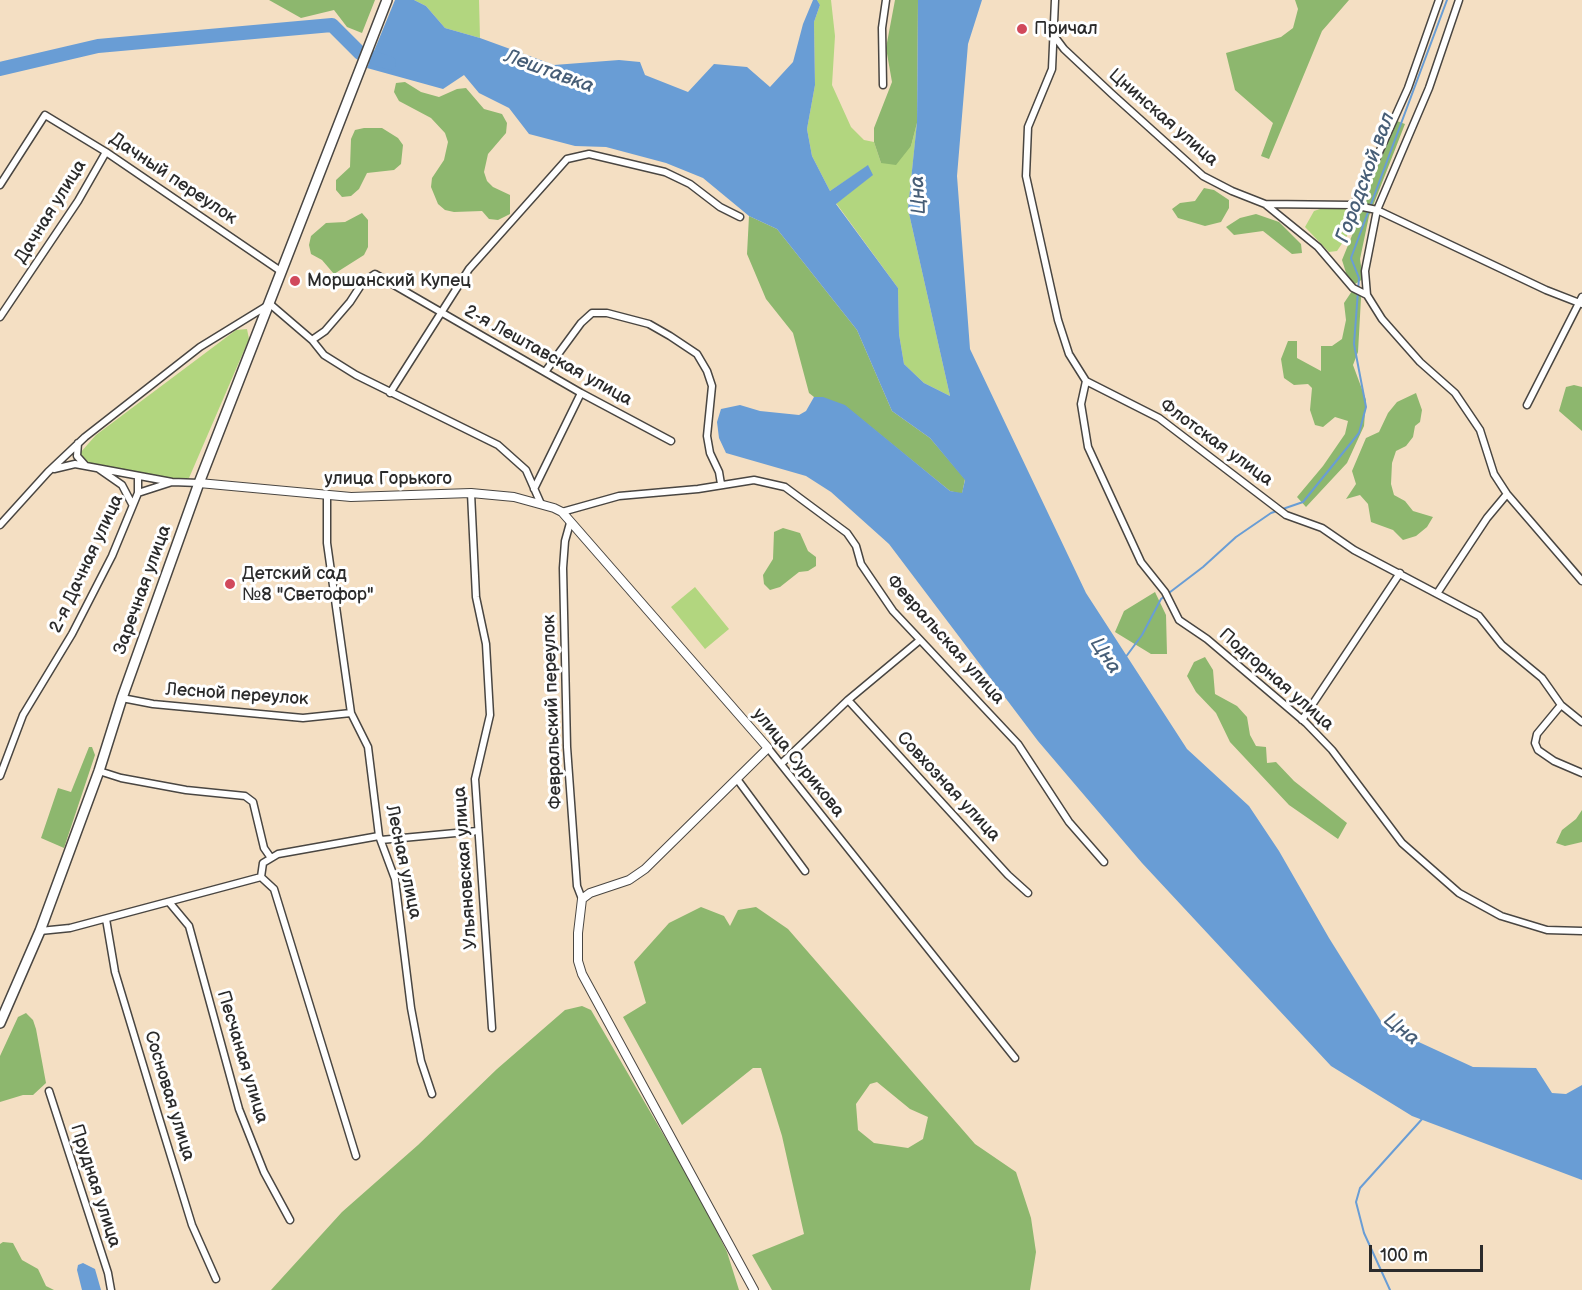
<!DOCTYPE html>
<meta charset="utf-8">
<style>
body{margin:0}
#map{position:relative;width:1582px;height:1290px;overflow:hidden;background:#f4dfc3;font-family:"Balsamiq Sans",sans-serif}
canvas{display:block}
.scale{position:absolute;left:1369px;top:1245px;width:114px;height:27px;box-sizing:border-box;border:3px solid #2b2b2b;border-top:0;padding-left:8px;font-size:18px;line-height:21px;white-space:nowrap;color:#2b2b2b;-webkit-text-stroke:4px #fff;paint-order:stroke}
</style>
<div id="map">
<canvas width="1582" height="1290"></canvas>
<div class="scale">100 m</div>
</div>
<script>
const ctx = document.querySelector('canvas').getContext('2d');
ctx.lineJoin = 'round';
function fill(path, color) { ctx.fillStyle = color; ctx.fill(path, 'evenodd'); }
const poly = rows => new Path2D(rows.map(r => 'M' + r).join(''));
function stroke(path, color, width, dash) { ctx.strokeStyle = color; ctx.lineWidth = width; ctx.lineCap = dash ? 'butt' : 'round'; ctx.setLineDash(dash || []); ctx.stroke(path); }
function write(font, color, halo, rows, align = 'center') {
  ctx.font = font + ' "Balsamiq Sans",sans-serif'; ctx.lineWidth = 6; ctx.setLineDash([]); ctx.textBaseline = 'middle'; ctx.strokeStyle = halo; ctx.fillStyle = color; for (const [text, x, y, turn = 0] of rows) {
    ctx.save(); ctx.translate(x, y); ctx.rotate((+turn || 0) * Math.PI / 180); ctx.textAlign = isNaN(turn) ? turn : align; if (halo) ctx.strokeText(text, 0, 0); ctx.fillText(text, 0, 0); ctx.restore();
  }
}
fill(poly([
 [414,0,479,0,480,38,445,28,426,6],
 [817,0,831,0,835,36,832,85,851,127,864,140,874,142,881,163,911,146,917,123,908,209,950,396,924,383,904,364,899,334,898,288,836,203,872,175,868,166,830,191,812,156,807,129,815,85,814,22,820,5],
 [1323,208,1347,209,1347,236,1337,251,1329,252,1305,227,1314,211],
 [247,329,249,339,189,478,174,480,88,463,80,453,96,435,236,330],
 [695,587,729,629,705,649,671,607]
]), '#b2d67f');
fill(poly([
 [269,0,375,0,362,33,347,27,334,10,301,18],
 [895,0,918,0,917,123,911,146,896,165,881,163,874,142,874,128,892,82,886,48],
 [1295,0,1349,0,1322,31,1269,159,1261,156,1273,123,1235,90,1226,53,1281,37,1293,28,1298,9],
 [405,82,421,92,439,97,457,89,466,88,484,109,502,114,507,123,506,133,488,154,484,172,487,181,493,187,510,195,510,214,498,220,489,219,482,211,454,212,445,210,438,204,431,187,432,178,444,160,448,142,445,133,431,118,399,101,394,92,396,83],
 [1397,121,1405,124,1369,216,1360,259,1363,279,1355,284,1347,276,1342,260,1353,233,1362,194],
 [364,128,382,128,398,138,403,145,401,164,394,170,367,173,359,189,351,196,342,197,336,190,336,180,350,167,351,139,355,130],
 [1204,188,1214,190,1229,200,1229,208,1221,222,1205,226,1178,218,1172,209,1180,203,1195,201],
 [362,213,368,220,368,247,364,255,334,274,322,260,311,254,309,245,311,236,326,223,345,222],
 [1256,214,1279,222,1301,244,1302,253,1292,254,1263,231,1234,235,1226,227,1240,218],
 [749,216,777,229,857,330,892,411,930,438,965,479,962,494,950,491,845,406,814,397,809,393,793,333,766,299,747,254],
 [1352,291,1360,294,1361,298,1358,352,1353,365,1366,400,1364,426,1347,463,1306,507,1297,497,1323,466,1345,434,1348,421,1335,417,1323,427,1315,425,1310,410,1312,388,1308,384,1294,385,1284,378,1281,359,1288,341,1297,341,1297,358,1321,371,1321,346,1332,346,1342,339,1346,320,1344,303],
 [1574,385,1582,387,1582,431,1559,411,1566,387],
 [1416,393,1422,410,1420,422,1415,426,1413,437,1406,446,1396,451,1392,463,1391,484,1394,495,1405,501,1413,511,1433,517,1427,527,1416,536,1403,540,1393,530,1371,522,1368,504,1360,495,1346,499,1356,484,1352,471,1366,438,1379,432,1388,413,1397,402],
 [783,528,800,533,808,551,816,557,816,566,808,571,799,572,780,587,770,590,764,584,763,575,773,559,774,532],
 [1155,592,1166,615,1167,654,1151,654,1115,632,1124,611],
 [1205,657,1213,670,1215,694,1237,706,1247,717,1250,735,1256,746,1266,747,1267,763,1276,762,1294,781,1347,823,1338,839,1289,805,1230,742,1216,713,1196,692,1187,676,1194,662],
 [89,747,92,747,95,755,64,848,41,838,58,788,71,792],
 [1582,810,1582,842,1565,846,1556,843,1562,830,1576,819],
 [701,907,724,916,730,926,738,910,756,907,788,929,975,1144,1016,1172,1031,1218,1036,1252,1030,1290,772,1290,752,1255,804,1234,782,1136,761,1068,753,1068,682,1125,623,1017,646,1003,634,962,669,923],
 [877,1082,910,1109,928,1117,923,1139,908,1148,874,1143,858,1130,856,1104,870,1084],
 [582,1006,591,1010,702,1201,727,1252,739,1290,271,1290,342,1212,418,1145,497,1069,565,1010],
 [26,1013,33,1020,36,1029,46,1083,33,1095,23,1095,0,1102,0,1056,18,1017],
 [3,1242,13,1243,22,1260,38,1269,46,1286,54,1290,0,1290,0,1244]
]), '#8db76e');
fill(poly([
 [395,0,414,0,426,6,445,28,480,38,554,65,619,60,640,62,645,75,688,92,714,64,747,67,770,87,793,62,803,24,813,0,817,0,820,5,814,22,815,85,807,129,812,156,830,191,868,165,873,175,836,204,898,288,899,334,904,364,924,383,950,396,908,209,917,122,918,0,982,0,968,44,957,176,970,349,1086,593,1187,749,1249,806,1279,851,1329,938,1384,1026,1473,1067,1536,1068,1552,1093,1566,1094,1582,1085,1582,1180,1412,1116,1331,1066,1142,863,1038,741,889,544,831,492,806,476,726,453,719,438,717,422,721,409,740,405,760,411,799,415,806,411,814,397,823,397,845,405,950,491,962,493,965,480,930,438,892,411,857,330,777,229,749,216,703,178,666,163,606,147,575,146,529,134,509,108,479,93,464,75,443,89,367,68],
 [83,1263,95,1269,101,1290,82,1290,77,1270,78,1265]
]), '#699dd5');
stroke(poly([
 [1125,658,1142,635,1161,599,1203,567,1236,537,1271,513,1303,502,1359,433,1366,407,1354,344,1359,278,1351,258,1447,0],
 [1390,1290,1364,1233,1356,1202,1360,1188,1423,1118]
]), '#699dd5', 2);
stroke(poly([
 [0,69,98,46,332,25,360,53,389,63]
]), '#699dd5', 14);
const minor = poly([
 [1055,0,1052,69,1028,127,1026,176,1058,320,1069,354,1086,381,1159,418,1286,515,1322,528,1354,550,1479,616,1502,645,1542,678,1561,705,1582,722],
 [1055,37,1064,49,1112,94,1203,176,1232,191,1265,204,1318,247,1353,288,1367,295,1382,319,1420,362,1455,393,1480,430,1494,474,1507,494,1582,581],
 [883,85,882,28,886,0],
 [0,185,45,115,106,152,282,272],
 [1265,204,1353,205,1377,210,1546,290,1582,304],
 [1353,205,1363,188,1408,88,1439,0],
 [1367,295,1365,271,1377,210,1429,88,1459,0],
 [0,317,78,201,106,152],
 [312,340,325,331,350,302,363,282,375,274,581,393,671,441],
 [545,372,581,323,592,313,607,313,649,324,670,336,697,354,707,371,712,386,707,436,710,453,719,472,721,484],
 [1086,381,1081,404,1088,447,1141,562,1165,592,1179,620,1207,639,1306,723,1332,750,1402,843,1459,893,1501,916,1547,930,1582,931],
 [390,393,469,269,567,159,589,154,665,172,690,184,720,207,740,217],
 [1527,405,1582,297],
 [78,443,77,456,85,465],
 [54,469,75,464,172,482,199,483],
 [99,469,122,485,132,504],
 [138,476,138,493,172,482],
 [534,489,581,393],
 [471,493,476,597,486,644,490,715,475,779,492,1028],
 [327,495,327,543,351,713,368,747,379,836,395,879,411,1008,421,1061,432,1094],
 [562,512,619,496,698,489,754,480,785,487,847,533,856,546,861,564,893,611,1018,744,1069,822,1104,862],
 [570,523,565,541,563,568,567,747,577,886,582,899],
 [0,525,48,472,85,437,200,347,270,304,312,340,324,355,356,375,498,445,526,470,541,504],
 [1438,592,1487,518,1507,494],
 [122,698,153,704,303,718,351,713],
 [848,700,1008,875,1028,893],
 [1561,705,1537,734,1535,743,1538,750,1554,761,1582,773],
 [1302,720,1400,573],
 [768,748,1015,1058],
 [781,764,848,700,920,640],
 [99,771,121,778,186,790,245,796,253,802,264,848,271,858],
 [0,776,23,715,72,634,112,556,138,493],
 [737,779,805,871],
 [381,840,477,831],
 [261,877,274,889,356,1156],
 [169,902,189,926,239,1109,264,1172,290,1220],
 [106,919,115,972,160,1121,192,1225,216,1279],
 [40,931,70,928,261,877,263,863,278,854,379,836],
 [49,1091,108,1273,111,1290]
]);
const tertiary = poly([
 [199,483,351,497,471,493,514,497,554,508,562,512,768,748,645,869,629,880,590,893,582,899,578,933,578,961,582,974,754,1290]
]);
const secondary = poly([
 [0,1023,40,931,99,771,122,698,199,483,387,0]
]);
stroke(minor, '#494642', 9);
stroke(tertiary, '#494642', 10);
stroke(secondary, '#494642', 12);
stroke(minor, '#fff', 6);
stroke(tertiary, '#fff', 8);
stroke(secondary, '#fff', 9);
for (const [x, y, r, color] of [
 [1022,29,6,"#d1495b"],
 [295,281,6,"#d1495b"],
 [230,584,6,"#d1495b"]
]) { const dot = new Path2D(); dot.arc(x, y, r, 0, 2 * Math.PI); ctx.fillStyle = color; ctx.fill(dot); stroke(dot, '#fff', 2); }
write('18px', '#2b2b2b', '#fff', [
 ["Причал",1034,29],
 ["Моршанский Купец",307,281],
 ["Детский сад",242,574],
 ["№8 \"Светофор\"",242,595]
], 'left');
write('18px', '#2b2b2b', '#fff', [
 ["Цнинская улица",1163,118,41],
 ["Дачный переулок",173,179,34],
 ["Дачная улица",51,212,-58],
 ["2-я Лештавская улица",548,356,29],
 ["Флотская улица",1216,443,36],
 ["улица Горького",388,479],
 ["2-я Дачная улица",87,564,-65],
 ["Заречная улица",143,590,-70],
 ["Февральская улица",945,640,48],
 ["Подгорная улица",1276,680,41],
 ["Лесной переулок",237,695,4],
 ["Февральский переулок",553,712,-92],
 ["улица Сурикова",798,763,51],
 ["Совхозная улица",948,787,47],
 ["Лесная улица",403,862,78],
 ["Ульяновская улица",466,868,-94],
 ["Песчаная улица",242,1057,73],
 ["Сосновая улица",169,1096,73],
 ["Прудная улица",95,1186,72]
]);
write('italic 20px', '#475e77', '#fff', [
 ["Лештавка",549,72,20],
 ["Городской вал",1366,178,-70],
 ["Цна",919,195,-93],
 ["Цна",1105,656,56],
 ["Цна",1401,1030,38]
]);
</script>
